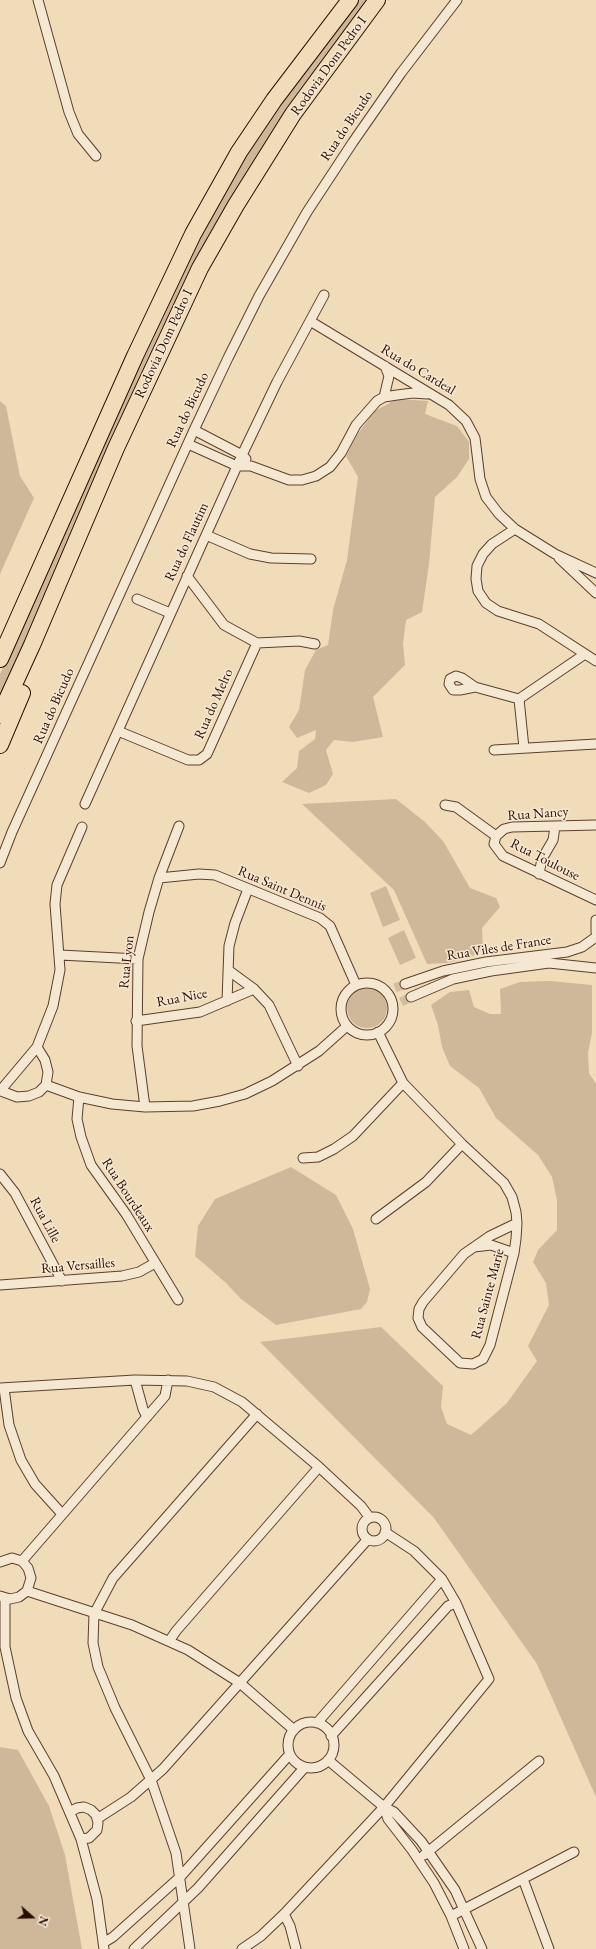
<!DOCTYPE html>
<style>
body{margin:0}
#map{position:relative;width:596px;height:1949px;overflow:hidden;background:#f0dcb9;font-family:"EB Garamond",serif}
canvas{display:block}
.north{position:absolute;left:12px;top:1897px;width:40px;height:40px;-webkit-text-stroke:3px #f5e8d2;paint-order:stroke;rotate:110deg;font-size:11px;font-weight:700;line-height:16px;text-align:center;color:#2b0b00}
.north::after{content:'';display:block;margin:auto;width:14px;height:18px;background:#2b0b00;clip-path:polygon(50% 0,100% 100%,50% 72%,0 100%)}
</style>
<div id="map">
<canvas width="596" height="1949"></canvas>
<div class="north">N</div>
</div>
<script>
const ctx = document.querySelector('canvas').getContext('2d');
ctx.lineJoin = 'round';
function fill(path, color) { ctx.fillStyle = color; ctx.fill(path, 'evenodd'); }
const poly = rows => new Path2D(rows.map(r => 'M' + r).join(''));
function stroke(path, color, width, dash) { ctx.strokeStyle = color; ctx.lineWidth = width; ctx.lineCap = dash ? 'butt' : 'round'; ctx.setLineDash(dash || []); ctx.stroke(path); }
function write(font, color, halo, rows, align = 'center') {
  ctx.font = font + ' "EB Garamond",serif'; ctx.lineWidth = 3; ctx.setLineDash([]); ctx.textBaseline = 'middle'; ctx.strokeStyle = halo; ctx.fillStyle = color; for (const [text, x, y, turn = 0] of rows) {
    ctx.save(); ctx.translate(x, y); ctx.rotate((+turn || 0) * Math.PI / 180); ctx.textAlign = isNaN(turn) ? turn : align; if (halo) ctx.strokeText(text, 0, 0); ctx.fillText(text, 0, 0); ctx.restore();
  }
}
fill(poly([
 [358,0,371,0,275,130,81,514,53,574,30,634,0,700,0,674,21,629,162,310,222,194,267,122],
 [397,399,428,401,425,414,457,426,469,442,469,459,457,477,435,497,429,564,422,612,406,620,403,644,405,665,373,697,383,737,353,742,334,740,326,750,333,774,326,785,309,793,282,782,297,768,299,751,315,739,316,730,297,738,289,727,299,710,305,670,316,650,328,645,333,610,347,560,358,477,346,456,356,436,375,411],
 [0,401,6,406,20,476,34,498,0,574],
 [396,799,425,822,443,841,470,888,496,898,500,907,482,928,483,949,471,957,446,963,427,964,394,890,302,804],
 [386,886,400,920,383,927,370,893],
 [404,930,416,958,400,965,388,938],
 [550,981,592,985,592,1033,588,1053,589,1073,596,1084,596,1797,537,1664,434,1518,260,1342,381,1327,443,1386,441,1407,447,1424,471,1435,507,1403,537,1361,528,1346,549,1305,546,1283,533,1262,538,1250,557,1230,557,1200,552,1177,538,1155,496,1118,479,1088,450,1066,442,1047,438,1025,431,1005,450,992,469,990,474,1007,490,1014,501,1014,500,989,520,982],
 '347 1008a20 20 0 1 1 40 0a20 20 0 1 1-40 0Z',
 [291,1167,336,1195,353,1229,370,1289,367,1302,361,1309,276,1325,241,1299,226,1283,195,1256,198,1226,215,1199],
 [0,1747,18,1750,49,1806,65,1855,82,1949,0,1949]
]), '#cfb89a');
stroke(poly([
 [395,988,405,984],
 [401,1002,411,997]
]), '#d2bd9d', 9, [9, 4.5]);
const minor = poly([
 [38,0,69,112,78,134,96,156],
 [310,321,449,405,466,421,475,438,480,479,486,497,499,514,515,529,555,554,596,573],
 [384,397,389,376,385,366],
 [194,430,242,455,246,459],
 [188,444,237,466,251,466,289,480,302,480,316,476,330,467,341,453,356,425,377,401,384,397,397,395,413,393,427,394],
 [515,529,492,544,483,554,477,566,476,579,478,591,486,603,498,611,539,624,596,661],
 [206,535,250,554,271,558,311,559],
 [559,558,596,593],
 [187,576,224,625,257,643,299,641,315,644],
 [137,599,170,613],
 [475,687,460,690,453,690,449,684,450,679,456,676,462,678,475,687,519,699,585,654],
 [519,699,524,748],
 [118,731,188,760,199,760,207,754,257,643],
 [494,750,596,744],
 [85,804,242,455,277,382,324,295],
 [445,805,456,807,496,836,504,829,512,827,596,825],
 [496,836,494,844,503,856,596,900],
 [0,863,12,832,194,430,228,358,259,296,307,212,353,142,401,73,457,0],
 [539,874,542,859,553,840,555,827],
 [159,878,199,874,215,875,320,918,330,926,356,985],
 [596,920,596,932],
 [60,955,138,959],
 [228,970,254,989,269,1005,298,1066],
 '341 1009a26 26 0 1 1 52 0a26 26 0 1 1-52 0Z',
 [405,984,443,971,486,962,567,952,582,947,596,937],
 [411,997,453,979,491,971,549,963,596,968],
 [227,1001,229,946,235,923,248,889],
 [136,1021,200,1012,254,989],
 [378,1032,403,1083,462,1144,504,1183,512,1197,516,1212,517,1223,516,1239,514,1253,490,1345,483,1359,473,1364,460,1363,422,1327,418,1318,419,1309,423,1302,464,1254,490,1236,517,1223],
 [46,1085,79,1097,112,1104,145,1107,193,1106,220,1101,245,1094,272,1081,319,1051,347,1026],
 [0,1091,37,1047,53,1006,60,970,55,904,57,885,82,827],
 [1,1091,17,1097,29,1096,39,1092,46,1085,48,1072,45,1060,37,1047],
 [79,1097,77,1119,81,1137,91,1165,126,1214,178,1300],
 [145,1107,137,1046,138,959,149,912,159,878,179,826],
 [303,1158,318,1157,334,1149,353,1136,403,1083],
 [0,1174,15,1193,62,1281],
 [376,1219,426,1182,462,1144],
 [474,1247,491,1245,514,1253],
 [0,1285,122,1276,139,1272,155,1263],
 [135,1380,143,1409,147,1417],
 [0,1388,135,1380,187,1381,214,1387,242,1402,319,1467,361,1506,370,1518],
 [4,1388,9,1425,21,1460,35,1484,62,1514],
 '362 1529a12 12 0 1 1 24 0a12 12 0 1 1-24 0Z',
 [22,1561,165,1396,168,1380],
 [0,1562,12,1558,22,1561,28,1568,31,1578,27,1591,19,1597,10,1599,0,1596],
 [27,1591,132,1625,188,1650,240,1683,294,1730],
 [5,1598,5,1647,16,1698,28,1731,54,1776,81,1839,97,1899,104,1949],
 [170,1640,176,1631,319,1467],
 '288 1745a23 23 0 1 1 46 0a23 23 0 1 1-46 0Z',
 [317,1723,442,1579],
 [331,1736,448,1606,456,1603],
 [328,1760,384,1807,394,1812,421,1841,455,1890,482,1949],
 [384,1807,388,1819,412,1850,434,1883,451,1916,464,1949],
 [70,1812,77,1808,84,1807,91,1810,96,1815,98,1823,97,1830,89,1838,81,1839],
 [97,1819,131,1797,163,1769,368,1539],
 [424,1855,539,1761],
 [523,1879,549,1949],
 [284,1914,290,1926,296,1949],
 [451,1916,574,1852],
 [103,1943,113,1937,181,1876,290,1754],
 [134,1949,198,1888,305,1767],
 [190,1949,176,1853,151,1780,115,1708,98,1667,93,1643,94,1614,113,1578,257,1414],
 [242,1949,261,1936,284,1914,384,1807,489,1679,456,1603,442,1579,414,1551,385,1532]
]);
const motorway = poly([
 [0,659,135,356,193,234,239,152,274,100,350,0],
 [0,715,32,645,116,448,200,268,236,205,293,114,377,0],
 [0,745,22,693]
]);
stroke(minor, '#5c3f2e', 11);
stroke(motorway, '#2b0b00', 18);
stroke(minor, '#f5e8d2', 9);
stroke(motorway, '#f0dcb9', 16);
write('14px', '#2b0b00', '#f5e8d2', [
 ["Rodovia Dom Pedro I",329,66,-54],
 ["Rua do Bicudo",347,126,-56],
 ["Rodovia Dom Pedro I",164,344,-65],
 ["Rua do Cardeal",418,370,31],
 ["Rua do Bicudo",188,410,-65],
 ["Rua do Flautim",187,542,-65],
 ["Rua do Melro",214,704,-66],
 ["Rua do Bicudo",54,706,-66],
 ["Rua Nancy",538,814,-4],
 ["Rua Toulouse",545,860,27],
 ["Rua Saint Dennis",282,889,23],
 ["Rua Viles de France",499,948,-9],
 ["Rua Lyon",127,962,-84],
 ["Rua Nice",182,998,-11],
 ["Rua Bourdeaux",128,1195,57],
 ["Rua Lille",45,1220,62],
 ["Rua Versailles",78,1266,-5],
 ["Rua Sainte Marie",488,1294,-75]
]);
</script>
